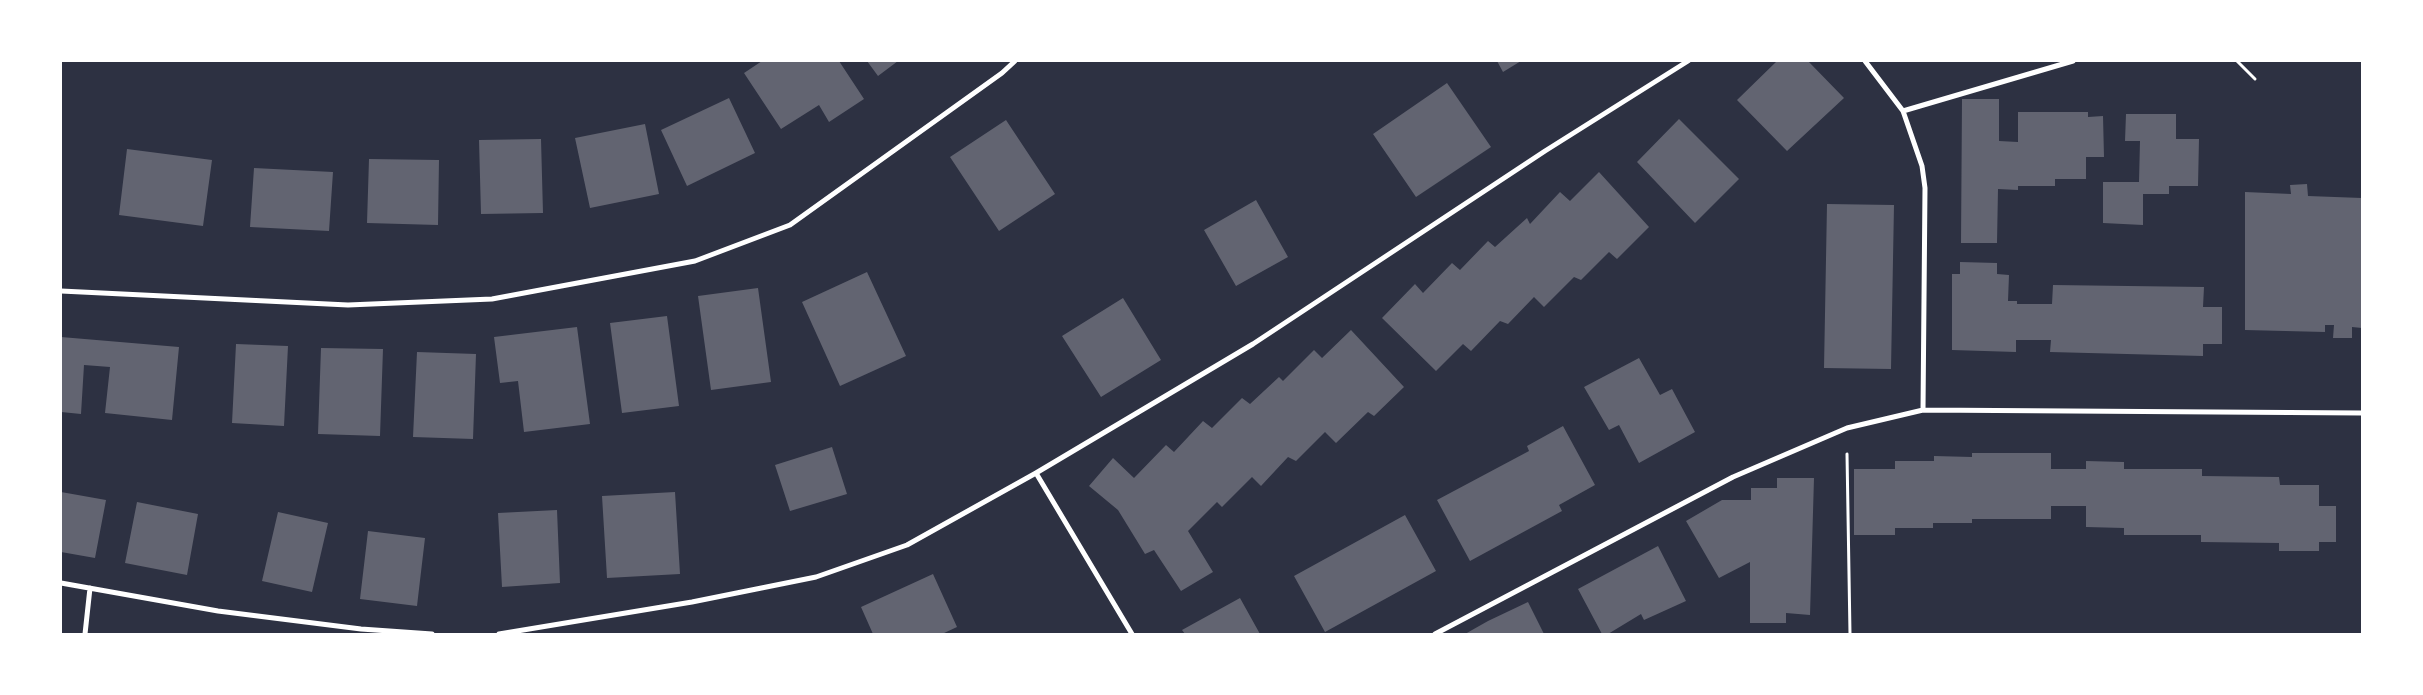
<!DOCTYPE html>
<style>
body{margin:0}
#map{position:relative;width:2423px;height:695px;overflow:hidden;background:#2d3142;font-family:Inter,sans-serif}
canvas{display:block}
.frame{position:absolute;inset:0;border:62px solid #fff;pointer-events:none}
</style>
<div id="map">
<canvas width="2423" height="695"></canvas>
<div class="frame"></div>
</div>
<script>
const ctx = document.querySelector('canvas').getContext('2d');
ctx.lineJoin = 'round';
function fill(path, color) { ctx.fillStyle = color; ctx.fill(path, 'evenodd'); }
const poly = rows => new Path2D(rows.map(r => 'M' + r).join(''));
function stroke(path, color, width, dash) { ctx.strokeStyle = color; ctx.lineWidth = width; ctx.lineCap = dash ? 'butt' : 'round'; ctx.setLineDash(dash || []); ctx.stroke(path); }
fill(poly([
 [762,61,839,61,864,99,829,122,819,105,781,129,744,73],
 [867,61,898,61,878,76],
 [1497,61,1521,61,1503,72],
 [1777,61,1808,61,1844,98,1787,151,1737,100],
 [1447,83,1491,147,1416,197,1373,134],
 [729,98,755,153,687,186,661,130],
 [1962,99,1999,99,1999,141,2018,142,2018,112,2088,112,2088,117,2103,116,2104,157,2086,157,2086,179,2055,179,2055,186,2018,186,2018,190,1998,189,1997,243,1961,243],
 [2126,114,2176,114,2176,139,2199,139,2198,186,2169,186,2169,194,2143,194,2143,225,2103,223,2103,182,2139,182,2140,141,2125,141],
 [1679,119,1739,179,1695,223,1637,162],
 [1006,120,1055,194,999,231,950,157],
 [645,124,659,194,590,208,575,138],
 [541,139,543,213,481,214,479,140],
 [127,149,212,160,203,226,119,215],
 [369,159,439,160,438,225,367,223],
 [254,168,333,172,329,231,250,227],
 [1599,172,1649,227,1617,259,1609,252,1581,280,1574,277,1544,307,1534,297,1508,324,1500,321,1471,351,1463,344,1436,371,1382,318,1415,284,1423,293,1452,263,1460,270,1488,241,1495,247,1527,218,1530,224,1560,192,1570,201],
 [2307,184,2308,196,2362,198,2362,328,2352,327,2352,338,2333,338,2334,325,2325,325,2325,332,2245,330,2245,192,2291,194,2290,185],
 [1256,200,1288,257,1236,286,1204,230],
 [1827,204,1894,205,1891,369,1824,368],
 [1960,262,1997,263,1997,274,2009,275,2008,301,2017,301,2017,304,2052,304,2053,285,2204,287,2203,307,2222,307,2222,344,2203,344,2203,356,2050,352,2051,340,2016,340,2016,352,1952,350,1952,274,1960,274],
 [867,272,906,356,840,386,802,302],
 [758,288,771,382,711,390,698,296],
 [1123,298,1161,360,1101,397,1062,336],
 [667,316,679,406,622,413,610,323],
 [577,327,590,424,524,432,518,381,500,383,494,337],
 [1351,330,1404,387,1374,416,1368,412,1336,443,1325,432,1296,461,1288,457,1261,486,1252,477,1222,507,1217,502,1188,531,1213,572,1181,591,1154,550,1145,554,1118,510,1089,486,1113,458,1134,478,1166,445,1174,452,1203,421,1212,428,1242,398,1250,404,1279,377,1283,381,1314,350,1322,358],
 [61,337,179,347,172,420,105,413,110,367,84,365,81,414,61,412],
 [236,344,288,346,284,426,232,423],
 [321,348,383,349,380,436,318,434],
 [417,352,476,354,473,439,413,437],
 [1639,358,1660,395,1672,389,1695,432,1639,463,1619,425,1609,430,1584,387],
 [1563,426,1595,485,1559,505,1562,511,1470,561,1437,500,1529,451,1527,446],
 [832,447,847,494,790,511,775,465],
 [1972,453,2051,453,2051,469,2086,469,2086,461,2124,462,2124,469,2202,469,2202,476,2279,477,2280,485,2319,485,2319,506,2336,506,2336,542,2319,542,2319,551,2279,551,2279,543,2201,542,2201,535,2124,535,2124,528,2086,527,2086,506,2051,506,2051,519,1972,519,1972,523,1933,523,1933,528,1895,528,1895,535,1854,535,1854,469,1895,469,1895,461,1934,461,1934,456,1972,457],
 [1777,478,1814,478,1810,615,1786,613,1786,623,1750,623,1750,562,1719,578,1686,521,1722,500,1751,500,1751,488,1777,488],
 [61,492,106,500,95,558,61,552],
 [675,492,680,574,607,578,602,496],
 [137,502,198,514,187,575,125,563],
 [557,510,560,583,502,587,498,513],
 [278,512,328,523,312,592,262,581],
 [1405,515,1436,571,1325,632,1294,576],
 [368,531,425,538,417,606,360,599],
 [1658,546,1686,601,1644,620,1641,614,1608,634,1602,634,1578,589],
 [933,574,957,627,942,634,873,634,861,607],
 [1240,598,1260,634,1185,634,1182,630],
 [1528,602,1544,634,1465,634,1488,621]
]), '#626471');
stroke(poly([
 [2237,61,2255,79],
 [1847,454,1850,634]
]), '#fff', 3);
stroke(poly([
 [1865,61,1903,111,1922,166,1925,188,1923,410],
 [1903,111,2073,61],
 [61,291,348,305,492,299,695,261,790,225,1002,73,1015,61],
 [1036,473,1132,634],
 [61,583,218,611,361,629,432,634],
 [85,634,90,588],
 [499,634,692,602,816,577,907,545,1036,473,1253,344,1545,151,1688,61],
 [1435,634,1733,477,1847,428,1923,410,2362,413]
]), '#fff', 5);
</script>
